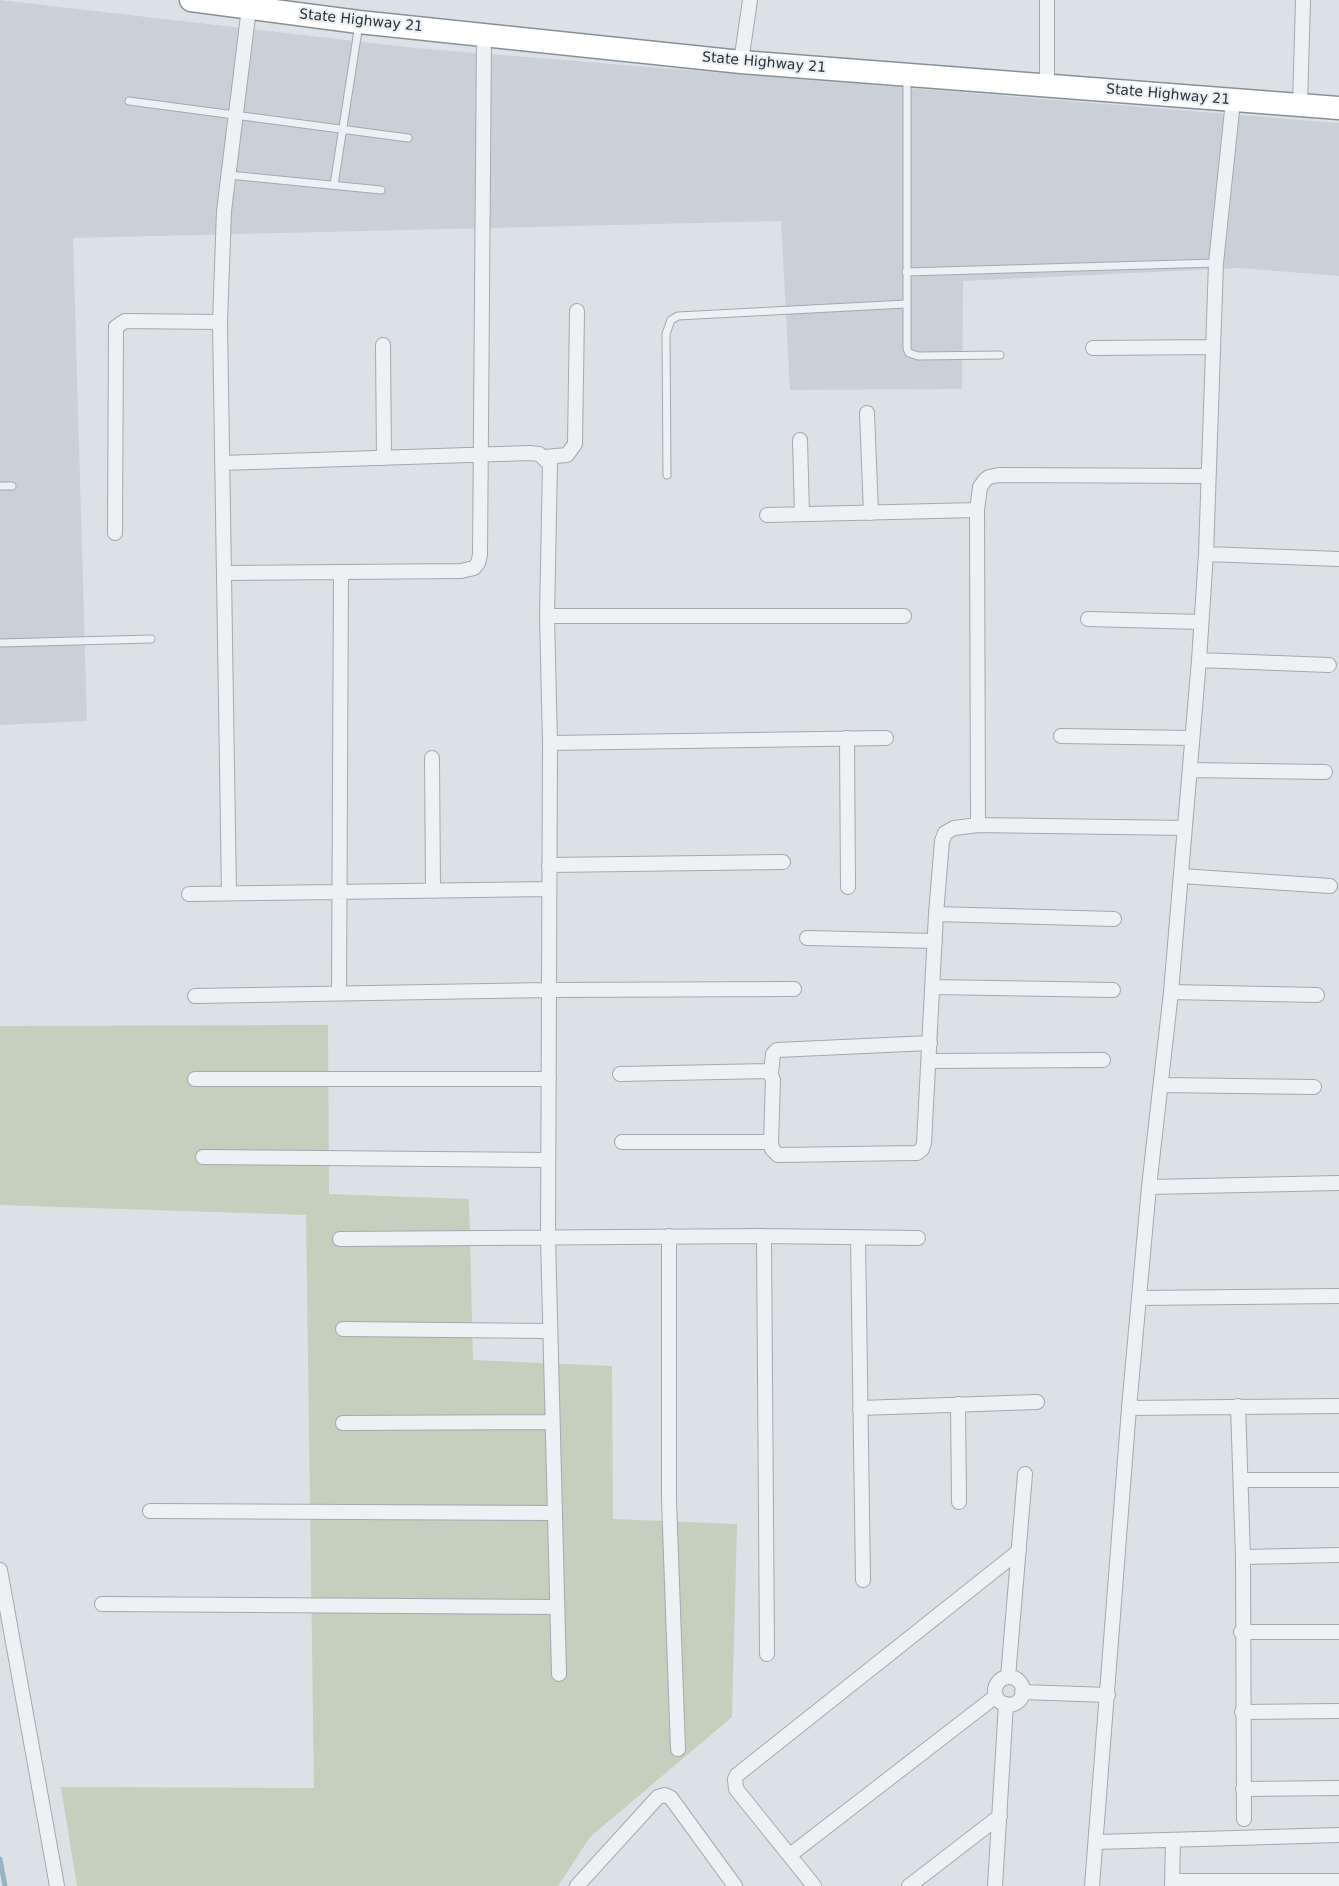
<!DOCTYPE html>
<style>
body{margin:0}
canvas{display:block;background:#dce1e5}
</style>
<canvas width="1339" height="1886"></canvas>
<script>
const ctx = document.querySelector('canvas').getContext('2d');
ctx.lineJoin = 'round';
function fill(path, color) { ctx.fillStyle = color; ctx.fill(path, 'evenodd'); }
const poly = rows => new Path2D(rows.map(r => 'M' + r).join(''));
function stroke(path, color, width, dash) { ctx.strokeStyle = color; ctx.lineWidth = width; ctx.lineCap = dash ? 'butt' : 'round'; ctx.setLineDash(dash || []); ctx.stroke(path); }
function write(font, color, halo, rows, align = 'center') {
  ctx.font = font + ' "DejaVu Sans",sans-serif'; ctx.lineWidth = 4.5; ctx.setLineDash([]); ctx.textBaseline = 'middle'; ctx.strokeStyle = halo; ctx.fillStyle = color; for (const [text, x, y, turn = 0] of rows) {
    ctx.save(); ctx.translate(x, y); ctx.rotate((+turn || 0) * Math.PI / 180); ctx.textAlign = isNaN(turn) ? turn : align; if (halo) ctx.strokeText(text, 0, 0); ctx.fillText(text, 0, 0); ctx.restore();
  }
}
fill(poly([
 [0,0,415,48,1339,123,1339,276,1239,268,963,281,962,389,790,390,781,221,73,238,87,721,0,725]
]), '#cad0d7');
fill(poly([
 [328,1025,329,1194,469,1199,473,1360,612,1366,613,1519,737,1524,732,1717,590,1837,558,1886,77,1886,61,1787,314,1788,306,1215,0,1205,0,1026]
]), '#c4cfbd');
stroke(poly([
 [0,1859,5,1886]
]), '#98b4c4', 5);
const service = poly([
 [907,78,907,349,909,353,918,356,1000,355],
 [129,101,408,138],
 [229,175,381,190],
 [334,185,359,24],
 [906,272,1216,263],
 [667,475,666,334,671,320,678,316,906,304],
 [0,486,12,486],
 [0,643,151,639]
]);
const minor = poly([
 [741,62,750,0],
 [1047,85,1047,0],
 [1300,105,1303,0],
 [383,345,384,458],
 [1093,348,1213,347],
 [867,413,871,513],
 [800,440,802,514],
 [545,457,567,455,575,444,577,311],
 [222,463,530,453,539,454,550,464,547,616,550,743,548,1237,559,1674],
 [767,515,977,510],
 [115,533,116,327,125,321,220,322],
 [1206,554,1339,559],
 [224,573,461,571,474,568,478,563,480,555,484,34],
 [547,616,904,616],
 [1088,619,1201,622],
 [1199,660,1329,665],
 [1061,736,1192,738],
 [847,738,848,887],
 [550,743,886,738],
 [432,758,433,891],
 [1190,770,1325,772],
 [978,825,977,510,980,487,985,480,989,477,999,475,1207,476],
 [549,865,783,862],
 [1181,876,1330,886],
 [229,893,220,322,224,211,249,8],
 [189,894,549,889],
 [936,914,1114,919],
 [807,938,935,941],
 [934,987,1113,990],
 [1171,992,1317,995],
 [339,993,341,572],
 [195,996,547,990,794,989],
 [930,1061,1103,1060],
 [771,1073,773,1054,777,1050,930,1043],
 [620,1074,769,1071,773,1080,771,1142,772,1149,778,1155,917,1153,922,1149,924,1143,936,914,942,841,945,833,954,828,978,825,1185,828],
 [195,1079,549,1079],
 [1161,1085,1314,1087],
 [622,1142,771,1142],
 [203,1157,548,1160],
 [1149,1187,1339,1183],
 [669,1236,669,1500,678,1749],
 [764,1236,767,1654],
 [858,1237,863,1580],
 [340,1239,764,1236,918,1238],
 [1139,1298,1339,1296],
 [343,1329,549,1331],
 [958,1404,959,1502],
 [1238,1406,1243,1557,1244,1819],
 [860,1408,1037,1402],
 [1129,1408,1339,1406],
 [343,1423,552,1422],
 [1241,1480,1339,1480],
 [150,1511,554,1513],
 [1243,1557,1339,1555],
 [0,1570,57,1886],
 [102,1604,557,1607],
 [1241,1632,1339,1632],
 [1008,1677,1025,1474],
 '995 1691a14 14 0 1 1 28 0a14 14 0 1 1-28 0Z',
 [1022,1692,1108,1695],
 [1242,1712,1339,1711],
 [1243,1789,1339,1788],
 [1096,1842,1339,1835],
 [790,1855,996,1696],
 [1173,1881,1339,1881],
 [577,1886,658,1797,665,1795,671,1798,735,1886],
 [814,1886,736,1789,735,1779,737,1775,1019,1551],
 [909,1886,1000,1816],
 [995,1886,1006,1704],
 [1092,1886,1129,1408,1149,1187,1171,992,1199,660,1206,554,1216,263,1233,101],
 [1172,1886,1173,1840]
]);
const trunk = poly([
 [191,0,359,22,741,62,1339,108]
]);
stroke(service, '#a2a9af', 9);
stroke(minor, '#a2a9af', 16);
stroke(trunk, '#84919b', 25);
stroke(service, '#eef1f4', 7);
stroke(minor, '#eef1f4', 14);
stroke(trunk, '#fff', 22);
write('14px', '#27313b', '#ebf0f3', [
 ["State Highway 21",361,21,6],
 ["State Highway 21",764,63,5],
 ["State Highway 21",1168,95,5]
]);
</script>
